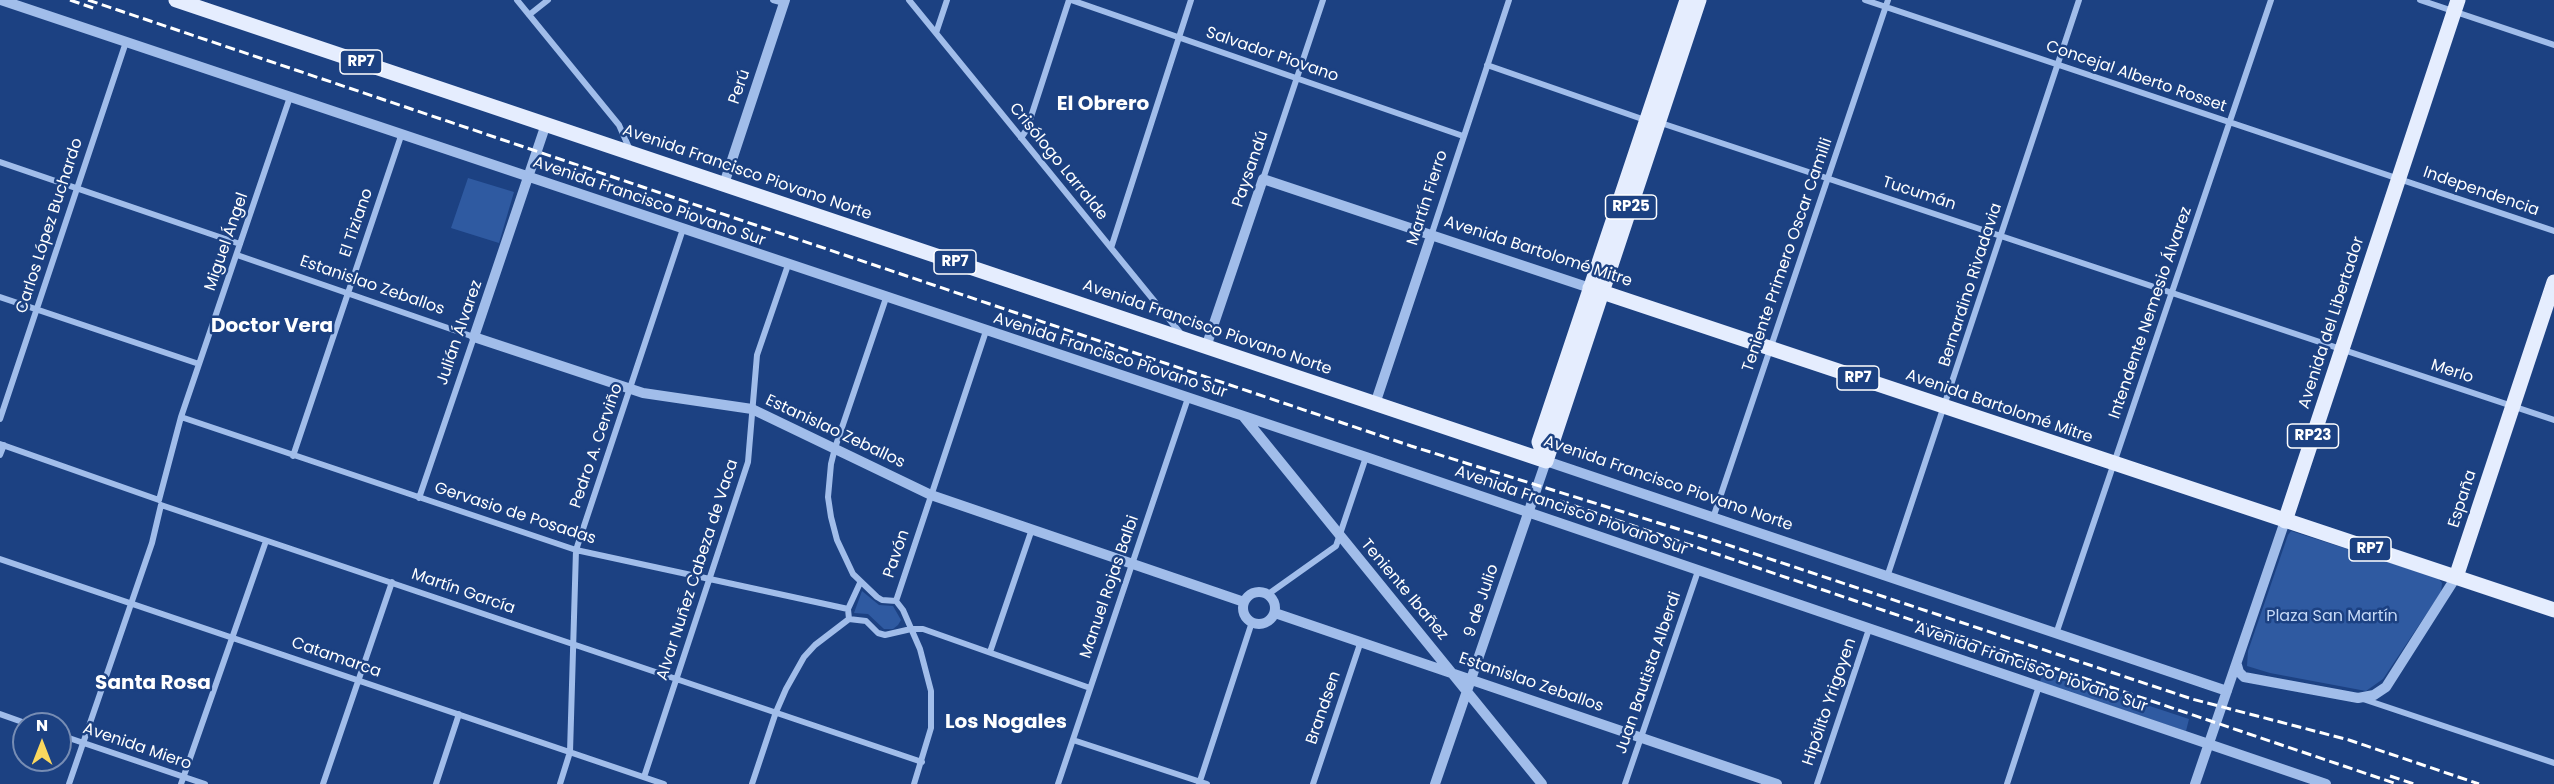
<!DOCTYPE html>
<meta charset="utf-8">
<style>
body{margin:0}
#map{position:relative;width:2554px;height:784px;overflow:hidden;background:#1c4182;font-family:Poppins,sans-serif}
canvas{display:block}
.north{position:absolute;left:12px;top:712px;width:60px;height:60px;box-sizing:border-box;background:#1c4182;border:2px solid #778db4;border-radius:50%;rotate:0deg;font-size:16px;font-weight:700;line-height:24px;text-align:center;color:#fff}
.north::after{content:'';display:block;margin:auto;width:21px;height:27px;background:#fbd85e;clip-path:polygon(50% 0,100% 100%,50% 72%,0 100%)}
</style>
<div id="map">
<canvas width="2554" height="784"></canvas>
<div class="north">N</div>
</div>
<script>
const ctx = document.querySelector('canvas').getContext('2d');
ctx.lineJoin = 'round';
function fill(path, color) { ctx.fillStyle = color; ctx.fill(path, 'evenodd'); }
const poly = rows => new Path2D(rows.map(r => 'M' + r).join(''));
function stroke(path, color, width, dash) { ctx.strokeStyle = color; ctx.lineWidth = width; ctx.lineCap = dash ? 'butt' : 'round'; ctx.setLineDash(dash || []); ctx.stroke(path); }
function write(font, color, halo, rows, align = 'center') {
  ctx.font = font + ' Poppins,sans-serif'; ctx.lineWidth = 5; ctx.setLineDash([]); ctx.textBaseline = 'middle'; ctx.strokeStyle = halo; ctx.fillStyle = color; for (const [text, x, y, turn = 0] of rows) {
    ctx.save(); ctx.translate(x, y); ctx.rotate((+turn || 0) * Math.PI / 180); ctx.textAlign = isNaN(turn) ? turn : align; if (halo) ctx.strokeText(text, 0, 0); ctx.fillText(text, 0, 0); ctx.restore();
  }
}
fill(poly([
 [468,178,514,192,499,243,451,228],
 [2291,531,2438,578,2442,583,2441,592,2383,679,2366,691,2270,673,2247,666,2248,651,2288,535],
 [862,591,879,605,893,606,901,620,898,625,893,629,884,629,868,614,854,613],
 [2053,674,2189,719,2186,731,2040,682,2042,676,2050,679]
]), '#2f5aa1');
stroke(poly([
 [517,0,619,125,630,150],
 [773,0,784,3],
 [909,0,1182,335],
 [1071,0,1463,136],
 [1865,0,2554,231],
 [2420,0,2554,45],
 [529,15,548,0],
 [936,33,947,0],
 [1487,65,1645,120],
 [1658,122,2554,420],
 [1021,138,1027,129,1069,0],
 [0,162,240,244],
 [1263,179,1323,0],
 [1431,236,1509,0],
 [1111,248,1191,0],
 [237,255,474,337,419,498],
 [0,297,199,364],
 [886,298,835,448,831,464,828,497,831,517,837,540,853,574,877,597,882,600,896,601],
 [181,417,576,550,848,609],
 [0,419,126,42],
 [0,444,159,500],
 [0,455,4,445],
 [293,456,401,136],
 [159,500,181,417,290,97],
 [161,505,922,762],
 [1713,518,1888,0],
 [0,559,664,784],
 [1887,577,2079,0],
 [1267,595,1336,546,1366,457],
 [896,601,986,331],
 [896,601,903,610,920,649,931,691,931,728,914,784],
 [849,619,866,621,878,633,885,635,911,629,923,629,1090,688],
 [2056,634,2271,0],
 [990,652,1032,529],
 [2363,699,2554,763],
 [0,714,28,724],
 [60,735,205,784],
 [1073,740,1207,784],
 [644,777,748,462,757,355,788,265],
 [69,784,152,543,161,505],
 [181,784,266,541],
 [323,784,392,582],
 [436,784,459,714],
 [560,784,570,752,576,550,683,229],
 [752,784,776,712,786,689,804,657,815,645,849,619,848,609,860,583],
 [1058,784,1188,398],
 [1199,784,1252,622],
 [1313,784,1361,641],
 [1625,784,1698,571],
 [1817,784,1869,629],
 [2007,784,2039,686]
]), '#a1bdea', 6);
stroke(poly([
 [1,0,1366,457,2326,784],
 [546,124,474,337,643,393,752,409,931,495,1244,602],
 [724,184,785,0],
 [1206,347,1263,179,1590,288],
 [1375,404,1431,236],
 [1243,416,1542,784],
 '1243 608a16 16 0 1 1 32 0a16 16 0 1 1-32 0Z',
 [1275,613,1777,784],
 [2237,665,2239,672,2244,677,2358,698,2374,695,2386,687,2456,577],
 [1435,784,1546,461,2227,691],
 [2195,784,2285,521]
]), '#a1bdea', 10);
stroke(poly([
 [176,0,1546,461],
 [1590,288,2554,610],
 [1546,461,1539,442,1687,0],
 [1546,461,1699,0],
 [2285,521,2458,0],
 [2456,577,2554,282]
]), '#e5edfe', 15);
stroke(poly([
 [70,0,96,9],
 [88,0,1411,446,1707,538,2192,699,2349,740,2479,784],
 [1560,501,2397,784],
 [2390,776,2414,784]
]), '#fff', 3, [10, 4.5]);
for (const [x, y, w] of [
 [361,62,42],
 [1631,207,51],
 [955,262,42],
 [1858,378,42],
 [2313,436,51],
 [2370,549,42]
]) { const box = new Path2D(); box.roundRect(x - w / 2, y - 12, w, 24, 4.5); ctx.fillStyle = '#1c4182'; ctx.fill(box); stroke(box, '#fff', 1.5); }
write('bold 15px', '#fff', null, [
 ["RP7",361,62],
 ["RP25",1631,207],
 ["RP7",955,262],
 ["RP7",1858,378],
 ["RP23",2313,436],
 ["RP7",2370,549]
]);
write('16px', '#fff', '#1c4182', [
 ["Salvador Piovano",1272,55,19],
 ["Concejal Alberto Rosset",2136,77,19],
 ["Perú",740,87,-71],
 ["Crisólogo Larralde",1058,162,51],
 ["Paysandú",1251,169,-71],
 ["Avenida Francisco Piovano Norte",747,173,19],
 ["Independencia",2481,192,19],
 ["Tucumán",1919,194,18],
 ["Martín Fierro",1428,198,-72],
 ["Avenida Francisco Piovano Sur",649,202,19],
 ["El Tiziano",357,223,-71],
 ["Carlos López Buchardo",50,226,-72],
 ["Miguel Ángel",227,242,-71],
 ["Avenida Bartolomé Mitre",1538,252,18],
 ["Teniente Primero Oscar Camilli",1788,255,-71],
 ["Bernardino Rivadavia",1971,285,-72],
 ["Estanislao Zeballos",372,286,19],
 ["Intendente Nemesio Álvarez",2151,313,-71],
 ["Avenida del Libertador",2332,323,-72],
 ["Avenida Francisco Piovano Norte",1207,328,19],
 ["Julián Álvarez",460,333,-71],
 ["Avenida Francisco Piovano Sur",1110,356,18],
 ["Merlo",2452,372,18],
 ["Avenida Bartolomé Mitre",1999,407,19],
 ["Estanislao Zeballos",835,432,25],
 ["Pedro A. Cerviño",597,446,-71],
 ["Avenida Francisco Piovano Norte",1668,484,19],
 ["España",2463,499,-72],
 ["Avenida Francisco Piovano Sur",1571,511,19],
 ["Gervasio de Posadas",515,514,18],
 ["Pavón",897,554,-71],
 ["Alvar Nuñez Cabeza de Vaca",698,570,-72],
 ["Manuel Rojas Balbi",1110,587,-71],
 ["Teniente Ibañez",1404,590,50],
 ["Martín García",463,592,19],
 ["9 de Julio",1482,601,-71],
 ["Catamarca",336,658,19],
 ["Avenida Francisco Piovano Sur",2031,668,19],
 ["Juan Bautista Alberdi",1649,673,-71],
 ["Estanislao Zeballos",1531,683,19],
 ["Hipólito Yrigoyen",1830,702,-71],
 ["Brandsen",1324,708,-71],
 ["Avenida Miero",137,747,19]
]);
write('16px', '#c5d9f7', '#1c4182', [
 ["Plaza San Martín",2332,617]
]);
write('bold 20px', '#fff', '#1c4182', [
 ["El Obrero",1103,105],
 ["Doctor Vera",272,327],
 ["Santa Rosa",153,684],
 ["Los Nogales",1006,723]
]);
</script>
